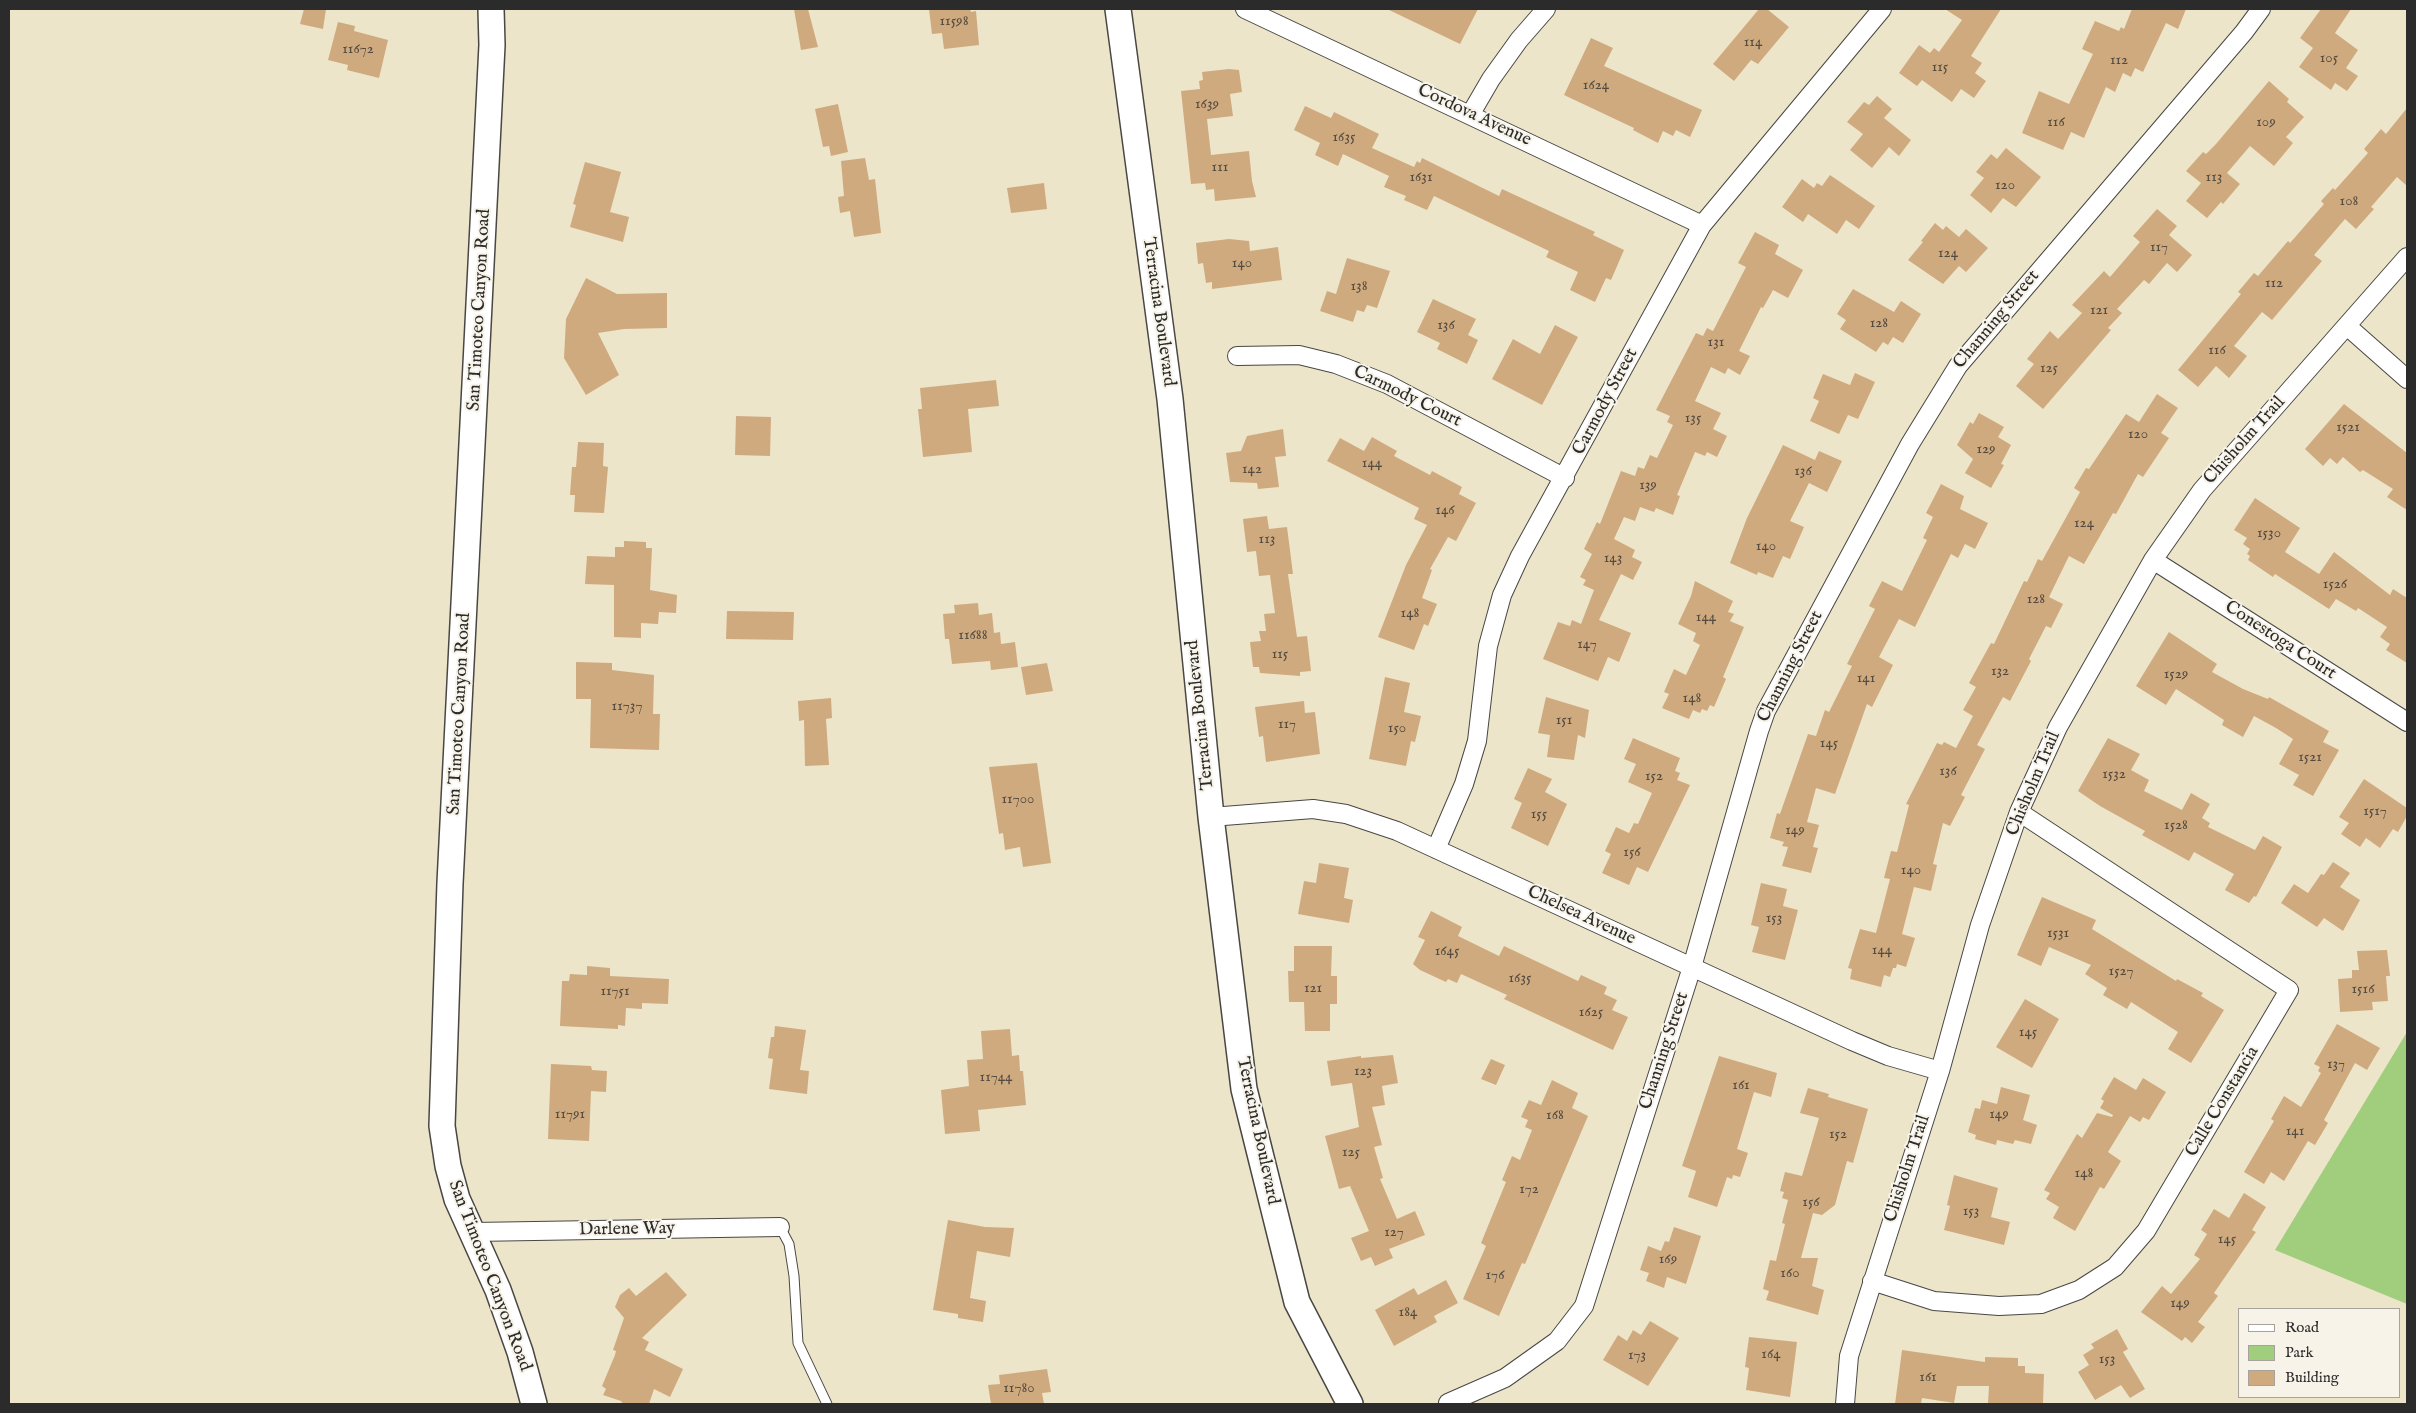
<!DOCTYPE html>
<style>
body{margin:0}
#map{position:relative;width:2416px;height:1413px;overflow:hidden;background:#ede5c9;font-family:"IM FELL English",serif}
canvas{display:block}
.frame{position:absolute;inset:0;border:10px solid #2b2b2b;pointer-events:none}
.legend{position:absolute;left:2238px;top:1308px;width:162px;height:90px;box-sizing:border-box;background:#f7f3e8;border:1px solid #a5a39c;margin:0;padding:6px 9px;list-style:none;font-size:15px;color:#2b2b2b}
.legend li{display:flex;align-items:center;gap:10px;height:25px}
.legend b{width:25px;border:1px solid #a5a39c}
</style>
<div id="map">
<canvas width="2416" height="1413"></canvas>
<div class="frame"></div>
<ul class="legend">
<li><b style="height:6px;background:#fff"></b>Road</li>
<li><b style="height:14px;background:#a0ce7c"></b>Park</li>
<li><b style="height:14px;background:#cfaa7f"></b>Building</li>
</ul>
</div>
<script>
const ctx = document.querySelector('canvas').getContext('2d');
ctx.lineJoin = 'round';
function fill(path, color) { ctx.fillStyle = color; ctx.fill(path, 'evenodd'); }
const poly = rows => new Path2D(rows.map(r => 'M' + r).join(''));
function stroke(path, color, width, dash) { ctx.strokeStyle = color; ctx.lineWidth = width; ctx.lineCap = dash ? 'butt' : 'round'; ctx.setLineDash(dash || []); ctx.stroke(path); }
function write(font, color, halo, rows, align = 'center') {
  ctx.font = font + ' "IM FELL English",serif'; ctx.lineWidth = 4; ctx.setLineDash([]); ctx.textBaseline = 'middle'; ctx.strokeStyle = halo; ctx.fillStyle = color; for (const [text, x, y, turn = 0] of rows) {
    ctx.save(); ctx.translate(x, y); ctx.rotate((+turn || 0) * Math.PI / 180); ctx.textAlign = isNaN(turn) ? turn : align; if (halo) ctx.strokeText(text, 0, 0); ctx.fillText(text, 0, 0); ctx.restore();
  }
}
fill(poly([
 [2407,1032,2407,1304,2275,1250]
]), '#a0ce7c');
fill(poly([
 [304,9,326,9,323,29,300,24],
 [794,9,808,9,818,47,801,50],
 [929,9,970,9,971,12,976,11,979,45,944,49,942,33,932,34],
 [1387,9,1478,9,1460,44],
 [1759,9,1767,9,1789,27,1758,64,1751,60,1734,81,1713,64],
 [1945,9,2001,9,1971,56,1982,63,1975,73,1986,81,1974,98,1961,89,1952,102,1922,80,1917,86,1899,73,1919,45,1930,53,1934,48,1939,52,1962,20],
 [2132,9,2186,9,2178,29,2166,23,2143,72,2135,68,2131,77,2123,73,2115,92,2106,87,2084,138,2071,132,2063,150,2022,133,2039,91,2069,104,2093,54,2082,49,2095,21,2119,31,2121,27,2124,29],
 [2321,9,2351,9,2335,33,2358,50,2346,68,2358,76,2347,91,2335,83,2331,90,2299,67,2313,48,2300,38],
 [338,22,355,26,354,31,388,40,379,78,347,70,348,65,328,60],
 [1591,38,1613,48,1604,66,1702,110,1690,137,1676,130,1673,136,1663,131,1658,143,1633,130,1634,128,1564,95],
 [1229,69,1239,70,1242,92,1230,94,1233,116,1207,119,1211,155,1249,151,1252,181,1256,197,1215,201,1214,189,1206,190,1205,183,1191,184,1181,91,1200,89,1199,81,1203,80,1202,72],
 [2269,81,2289,99,2287,102,2304,117,2286,137,2293,143,2274,166,2250,146,2227,173,2240,184,2223,204,2221,202,2207,218,2186,201,2201,183,2186,171,2203,152,2206,154,2216,144],
 [1877,96,1892,109,1884,118,1911,140,1899,156,1889,147,1872,168,1850,150,1863,134,1847,122,1864,102,1869,105],
 [838,104,848,152,831,156,829,146,823,147,815,109],
 [1305,106,1331,118,1334,112,1379,134,1372,148,1414,167,1417,161,1420,163,1422,158,1499,196,1502,189,1595,232,1593,235,1624,250,1611,280,1606,278,1595,302,1570,290,1578,272,1546,257,1549,251,1434,196,1427,210,1404,200,1406,196,1384,187,1389,176,1343,154,1338,166,1315,155,1320,143,1294,130],
 [2407,108,2407,186,2397,177,2371,207,2374,209,2356,229,2345,219,2314,255,2322,261,2272,320,2262,312,2234,346,2247,356,2229,378,2216,366,2198,387,2178,370,2241,294,2238,292,2254,273,2258,276,2288,241,2290,243,2324,204,2321,201,2333,188,2335,190,2368,153,2364,149,2381,129,2386,134],
 [2006,148,2041,177,2016,207,2003,198,1991,213,1970,195,1984,178,1976,172,1991,154,1997,159],
 [865,158,869,180,875,179,881,233,854,237,850,211,840,213,838,197,844,196,841,161],
 [585,162,621,172,610,212,629,217,623,242,570,227,576,205,573,204],
 [1830,175,1875,206,1859,229,1846,220,1837,234,1808,214,1803,222,1782,207,1802,179,1814,188,1817,183,1822,186],
 [1044,183,1047,209,1011,213,1007,188],
 [2157,209,2177,226,2169,235,2192,255,2177,272,2167,263,2149,284,2144,280,2117,309,2122,313,2108,328,2111,330,2043,409,2016,386,2034,364,2027,359,2050,331,2058,339,2082,313,2072,305,2104,271,2110,277,2140,242,2133,236],
 [1935,223,1943,230,1946,226,1959,237,1966,229,1988,248,1966,272,1959,266,1943,284,1908,260,1923,242,1921,241],
 [1755,232,1779,245,1775,254,1803,270,1788,298,1773,290,1763,308,1761,307,1739,351,1750,356,1740,375,1728,368,1725,374,1711,367,1695,401,1721,413,1713,429,1727,436,1717,457,1707,452,1705,456,1695,452,1677,495,1680,496,1673,515,1656,508,1654,512,1640,507,1635,521,1624,517,1614,539,1635,550,1632,557,1642,562,1633,580,1621,574,1599,620,1631,633,1619,662,1608,657,1598,681,1543,659,1558,622,1570,626,1572,620,1581,624,1594,590,1583,585,1586,580,1580,577,1592,554,1584,549,1597,522,1600,524,1621,471,1635,476,1638,467,1644,469,1650,455,1657,458,1673,425,1667,422,1670,416,1656,410,1696,333,1703,336,1707,328,1713,331,1746,267,1738,263],
 [1229,239,1249,241,1250,251,1278,247,1282,280,1212,289,1212,282,1206,283,1203,263,1198,264,1196,243],
 [1347,258,1390,271,1377,308,1367,305,1364,312,1357,310,1353,322,1320,311,1327,291,1336,294],
 [586,278,617,294,667,293,667,328,624,329,598,333,619,375,586,395,564,358,566,319],
 [1853,289,1894,312,1901,301,1921,314,1903,343,1893,337,1888,345,1883,342,1876,352,1840,329,1846,320,1837,314],
 [1433,299,1476,319,1468,335,1478,340,1467,364,1437,349,1440,343,1417,332],
 [1555,325,1578,337,1542,405,1492,379,1513,339,1540,354],
 [1855,373,1875,382,1858,419,1848,415,1839,434,1810,421,1819,401,1813,398,1823,374,1850,385],
 [996,380,999,406,968,409,972,452,923,457,918,409,922,409,920,388],
 [2157,394,2178,408,2161,433,2169,438,2143,477,2138,474,2116,514,2113,513,2084,564,2069,556,2049,597,2063,604,2051,628,2046,626,2029,659,2031,661,2010,701,2003,697,1977,745,1985,749,1961,795,1965,797,1950,826,1943,823,1933,864,1937,865,1931,891,1914,887,1902,934,1915,938,1906,967,1897,964,1896,968,1893,968,1890,977,1884,975,1881,987,1850,979,1852,969,1848,968,1860,929,1876,933,1890,879,1884,878,1891,851,1897,852,1909,805,1906,804,1937,743,1942,745,1944,742,1956,748,1973,716,1963,710,1976,687,1969,683,1991,643,1994,644,2024,581,2027,582,2038,559,2042,561,2080,492,2074,488,2086,468,2089,469,2126,414,2139,422],
 [2344,404,2407,453,2407,510,2387,497,2393,489,2363,470,2360,472,2343,457,2337,464,2330,458,2323,466,2305,449],
 [1979,413,2004,427,1998,437,2011,445,2001,464,2004,465,1991,488,1965,473,1973,459,1957,445,1970,422,1973,424],
 [736,416,771,417,770,456,735,455],
 [1283,429,1286,456,1275,457,1279,487,1258,489,1257,483,1230,482,1226,453,1241,451,1247,436],
 [1372,437,1397,451,1394,456,1430,475,1432,471,1462,487,1459,494,1476,503,1456,541,1448,537,1430,569,1432,570,1422,598,1437,604,1428,626,1424,624,1414,650,1378,637,1406,565,1427,525,1414,519,1419,508,1327,461,1340,438,1364,451],
 [578,442,604,443,603,466,608,467,604,513,574,512,575,495,570,495,572,467,576,467],
 [1783,445,1815,460,1819,451,1842,461,1827,492,1809,483,1790,521,1804,527,1790,559,1783,556,1773,578,1758,572,1757,575,1730,563,1747,518],
 [1941,484,1964,496,1960,509,1988,523,1975,549,1965,544,1958,558,1951,554,1915,627,1899,619,1879,657,1893,665,1872,707,1867,704,1835,794,1816,788,1807,822,1819,825,1813,847,1818,848,1811,873,1782,866,1788,847,1782,846,1784,842,1770,838,1777,813,1780,814,1808,734,1816,736,1825,710,1829,712,1852,666,1847,664,1875,609,1869,606,1882,581,1902,591,1927,540,1923,538,1933,517,1926,513],
 [2255,498,2300,528,2285,552,2319,574,2334,552,2390,595,2393,589,2407,598,2407,663,2386,650,2390,644,2380,637,2387,627,2358,608,2356,611,2336,599,2329,609,2275,574,2273,577,2248,560,2250,556,2247,554,2250,549,2243,544,2247,538,2234,530],
 [1267,516,1269,529,1287,527,1293,574,1288,574,1297,637,1307,636,1311,671,1300,672,1300,676,1260,673,1259,667,1253,667,1250,642,1261,641,1259,631,1266,631,1264,614,1275,613,1270,575,1259,576,1256,551,1247,552,1243,519],
 [624,541,646,542,646,548,652,548,650,590,677,595,676,613,659,612,658,624,641,623,641,638,614,637,614,585,585,584,587,556,615,557,615,547,624,547],
 [1695,581,1733,601,1728,612,1734,614,1730,621,1744,627,1723,677,1726,679,1714,707,1710,705,1707,711,1702,709,1700,713,1693,710,1689,719,1662,708,1669,694,1664,692,1674,669,1686,675,1700,645,1693,641,1696,633,1678,624,1691,596],
 [978,603,979,615,992,613,994,633,1000,632,1001,644,1015,642,1018,667,991,670,990,661,952,664,949,639,945,639,943,614,955,613,954,605],
 [727,611,794,612,793,640,726,639],
 [2169,632,2217,664,2212,672,2243,689,2268,699,2269,697,2329,731,2323,742,2339,750,2313,796,2293,785,2299,775,2279,764,2293,739,2276,728,2254,716,2243,737,2222,725,2224,720,2176,689,2166,705,2136,686],
 [576,662,612,663,612,670,654,675,653,714,660,714,659,750,590,748,591,699,576,699],
 [1047,663,1053,691,1026,695,1021,667],
 [1385,677,1410,683,1404,712,1421,716,1415,742,1411,741,1406,766,1369,759],
 [1546,697,1589,710,1585,738,1578,735,1574,760,1547,757,1550,735,1538,733],
 [831,698,832,718,826,719,829,765,805,766,804,720,799,721,798,701],
 [1304,701,1305,713,1315,712,1320,754,1266,762,1263,736,1259,737,1255,707],
 [1633,738,1680,758,1675,771,1680,773,1677,780,1690,785,1648,872,1637,867,1629,885,1602,873,1611,854,1605,851,1616,827,1629,833,1634,823,1638,824,1652,793,1628,782,1636,764,1624,759],
 [2108,738,2140,754,2131,770,2149,780,2144,791,2182,810,2191,793,2210,804,2202,818,2210,823,2208,827,2255,850,2263,836,2282,847,2256,897,2254,896,2249,903,2225,890,2234,874,2194,852,2189,861,2142,835,2145,831,2100,806,2078,791],
 [1037,763,1051,863,1023,867,1020,847,1005,850,1003,833,999,834,989,767],
 [1528,768,1552,779,1545,792,1567,804,1548,846,1511,828,1522,803,1514,799],
 [2364,779,2407,808,2407,816,2398,832,2393,829,2380,848,2366,838,2360,847,2341,834,2349,823,2339,817],
 [2333,862,2350,873,2340,887,2360,900,2343,931,2324,918,2317,927,2281,903,2294,884,2308,893,2321,874,2324,875],
 [1319,863,1349,868,1344,898,1353,900,1349,923,1298,914,1304,881,1316,883],
 [1761,883,1787,889,1783,906,1798,910,1785,960,1752,952,1759,927,1751,925],
 [2042,897,2096,920,2092,929,2176,981,2177,979,2203,993,2201,996,2224,1010,2191,1063,2168,1049,2178,1032,2131,1002,2127,1009,2103,995,2107,988,2085,974,2091,965,2049,947,2041,966,2017,955],
 [1431,911,1462,927,1458,936,1499,956,1504,946,1578,981,1581,975,1607,987,1604,994,1617,1000,1612,1010,1628,1017,1613,1050,1504,999,1507,995,1461,974,1457,983,1448,979,1446,982,1420,970,1413,964,1425,940,1418,937],
 [1294,946,1332,946,1331,976,1337,976,1337,1004,1330,1004,1330,1031,1305,1031,1304,1002,1289,1002,1288,971,1294,971],
 [2387,950,2390,976,2386,976,2388,1001,2372,1002,2373,1010,2340,1012,2338,979,2352,978,2352,970,2359,970,2357,951],
 [587,966,610,968,610,976,669,979,668,1004,642,1003,642,1009,626,1008,625,1026,618,1025,618,1029,560,1026,562,981,569,981,570,974,587,975],
 [2025,999,2059,1019,2032,1068,1996,1047],
 [2337,1024,2380,1048,2367,1070,2355,1063,2324,1120,2328,1123,2315,1145,2308,1141,2284,1181,2271,1172,2264,1184,2244,1172,2274,1121,2271,1119,2284,1096,2301,1107,2321,1073,2318,1071,2320,1067,2314,1064],
 [775,1026,806,1030,800,1070,809,1071,807,1094,769,1089,773,1059,768,1058,771,1037,774,1037],
 [1010,1029,1012,1056,1019,1055,1020,1071,1023,1071,1026,1105,978,1110,980,1131,945,1134,941,1090,969,1086,967,1060,983,1059,981,1031],
 [1393,1055,1398,1083,1382,1086,1385,1105,1372,1107,1382,1145,1374,1147,1383,1178,1380,1179,1397,1219,1415,1211,1425,1235,1389,1249,1393,1258,1375,1266,1371,1257,1361,1261,1351,1238,1369,1231,1350,1186,1339,1189,1325,1136,1359,1127,1352,1083,1331,1086,1327,1061,1361,1056,1361,1058],
 [1719,1056,1777,1073,1771,1097,1754,1092,1737,1149,1748,1153,1740,1177,1733,1175,1732,1179,1727,1177,1717,1207,1688,1197,1696,1171,1682,1166],
 [1491,1059,1505,1065,1496,1085,1481,1079],
 [551,1064,591,1066,592,1070,607,1071,606,1092,591,1091,589,1141,548,1139],
 [2114,1077,2136,1090,2143,1078,2166,1092,2149,1120,2143,1117,2140,1122,2130,1116,2108,1152,2121,1161,2104,1189,2100,1187,2075,1231,2053,1218,2059,1207,2046,1199,2050,1193,2044,1190,2077,1134,2082,1138,2097,1113,2112,1117,2113,1115,2100,1108,2104,1101,2101,1099],
 [1552,1080,1578,1093,1572,1108,1588,1116,1525,1264,1522,1263,1499,1316,1463,1299,1486,1246,1481,1243,1506,1182,1502,1180,1512,1156,1520,1160,1532,1130,1525,1127,1528,1120,1521,1117,1529,1100,1541,1105],
 [2001,1087,2030,1095,2023,1120,2037,1125,2031,1144,2015,1140,2013,1144,1997,1140,1996,1145,1975,1139,1976,1135,1968,1132,1975,1108,1980,1109,1982,1100,1997,1104],
 [1808,1088,1829,1094,1828,1097,1868,1109,1853,1163,1847,1161,1835,1205,1822,1215,1813,1213,1801,1258,1818,1258,1812,1286,1824,1290,1818,1315,1766,1300,1769,1291,1763,1289,1770,1260,1776,1261,1785,1224,1782,1223,1788,1200,1782,1198,1784,1192,1780,1191,1785,1172,1802,1176,1819,1118,1800,1113],
 [1954,1175,1998,1188,1991,1217,2010,1222,2004,1245,1944,1230,1950,1206,1947,1205],
 [2244,1193,2266,1207,2252,1230,2256,1232,2214,1293,2218,1296,2198,1322,2205,1327,2192,1343,2185,1337,2182,1341,2141,1312,2162,1286,2171,1294,2200,1259,2194,1255,2207,1234,2201,1230,2214,1209,2229,1218],
 [948,1220,985,1227,1014,1228,1010,1257,977,1251,970,1298,986,1301,983,1322,958,1318,958,1314,933,1310],
 [1674,1227,1701,1236,1686,1284,1667,1277,1664,1288,1646,1281,1649,1273,1640,1270,1648,1246,1661,1251,1665,1241,1669,1242],
 [666,1272,687,1295,642,1338,649,1342,645,1350,683,1369,670,1397,654,1389,649,1404,623,1404,621,1401,603,1395,606,1389,602,1386,615,1355,616,1351,613,1350,624,1318,615,1307,620,1295,629,1288,636,1296],
 [1446,1280,1458,1303,1434,1316,1437,1322,1394,1346,1375,1310,1414,1288,1418,1295],
 [1650,1321,1679,1338,1648,1386,1603,1360,1618,1335,1627,1341,1633,1330,1641,1335],
 [2117,1329,2128,1349,2123,1352,2145,1389,2130,1398,2121,1385,2095,1400,2078,1372,2089,1365,2083,1355,2094,1348,2091,1344],
 [1749,1337,1797,1342,1790,1397,1746,1390,1749,1368,1745,1367],
 [1902,1350,1985,1362,1985,1357,2018,1358,2018,1366,2025,1366,2025,1373,2044,1374,2043,1404,1988,1404,1989,1386,1957,1386,1954,1403,1922,1398,1921,1404,1895,1404],
 [1047,1369,1051,1392,1042,1393,1044,1404,991,1404,988,1385,1000,1384,999,1375]
]), '#cfaa7f');
const lane = poly([
 [780,1227,789,1244,794,1276,798,1343,827,1404]
]);
const street = poly([
 [1245,9,1702,225],
 [1470,115,1491,79,1519,40,1546,9],
 [2347,326,2407,379],
 [1237,356,1299,355,1336,364,1387,384,1565,478],
 [2153,560,2407,722],
 [1211,817,1313,809,1346,814,1397,831,1852,1041,1888,1056,1940,1071],
 [1436,849,1464,784,1477,741,1488,646,1502,595,1520,556,1702,225,1882,9],
 [473,1232,780,1227],
 [1872,1281,1934,1301,1999,1306,2041,1304,2079,1290,2115,1267,2146,1231,2289,990,2019,812],
 [1448,1403,1505,1378,1557,1341,1584,1306,1692,967,1759,731,1766,711,1910,444,1958,366,2244,32,2261,9],
 [1845,1404,1849,1356,1940,1071,1980,925,2019,812,2058,727,2153,560,2202,490,2407,257]
]);
const secondary = poly([
 [491,9,492,45,450,883,442,1126,448,1166,457,1199,498,1290,520,1352,534,1404],
 [1118,9,1170,399,1211,817,1244,1089,1297,1302,1350,1404]
]);
stroke(lane, '#484743', 11);
stroke(street, '#484743', 20);
stroke(secondary, '#484743', 28);
stroke(lane, '#fff', 9);
stroke(street, '#fff', 18);
stroke(secondary, '#fff', 25);
write('15px', '#544b40', null, [
 ["11598",954,22],
 ["114",1753,43],
 ["11672",358,50],
 ["105",2329,59],
 ["112",2119,61],
 ["115",1940,68],
 ["1624",1596,86],
 ["1639",1207,105],
 ["116",2056,123],
 ["109",2266,123],
 ["1635",1344,138],
 ["111",1220,168],
 ["1631",1421,178],
 ["113",2214,178],
 ["120",2005,186],
 ["108",2349,202],
 ["117",2159,248],
 ["124",1948,254],
 ["140",1242,264],
 ["112",2274,284],
 ["138",1359,287],
 ["121",2099,311],
 ["128",1879,324],
 ["136",1446,326],
 ["131",1716,343],
 ["116",2217,351],
 ["125",2049,369],
 ["135",1693,419],
 ["1521",2348,428],
 ["120",2138,435],
 ["129",1986,450],
 ["144",1372,464],
 ["142",1252,470],
 ["136",1803,472],
 ["139",1648,486],
 ["146",1445,511],
 ["124",2084,524],
 ["1530",2269,534],
 ["113",1267,540],
 ["140",1766,547],
 ["143",1613,559],
 ["1526",2335,585],
 ["128",2036,600],
 ["148",1410,614],
 ["144",1706,618],
 ["11688",973,636],
 ["147",1587,645],
 ["115",1280,655],
 ["132",2000,672],
 ["1529",2176,675],
 ["141",1866,679],
 ["148",1692,699],
 ["11737",627,707],
 ["151",1564,721],
 ["117",1287,725],
 ["150",1397,729],
 ["145",1829,744],
 ["1521",2310,758],
 ["136",1948,772],
 ["1532",2114,775],
 ["152",1654,777],
 ["11700",1018,800],
 ["1517",2375,812],
 ["155",1539,815],
 ["1528",2176,826],
 ["149",1795,831],
 ["156",1632,853],
 ["140",1911,871],
 ["153",1774,919],
 ["1531",2058,934],
 ["144",1882,951],
 ["1645",1447,952],
 ["1527",2121,972],
 ["1635",1520,979],
 ["121",1313,989],
 ["1516",2363,990],
 ["11751",615,992],
 ["1625",1591,1013],
 ["145",2028,1033],
 ["137",2336,1065],
 ["123",1363,1072],
 ["11744",996,1078],
 ["161",1741,1086],
 ["11791",570,1115],
 ["149",1999,1115],
 ["168",1555,1116],
 ["141",2295,1132],
 ["152",1838,1135],
 ["125",1351,1153],
 ["148",2084,1174],
 ["172",1529,1190],
 ["156",1811,1203],
 ["153",1971,1212],
 ["127",1394,1233],
 ["145",2227,1240],
 ["169",1668,1260],
 ["160",1790,1274],
 ["176",1495,1276],
 ["149",2180,1304],
 ["184",1408,1313],
 ["164",1771,1355],
 ["173",1637,1356],
 ["153",2107,1360],
 ["161",1928,1378],
 ["11780",1019,1389]
]);
write('18px', '#2b2b2b', '#f7f3e8', [
 ["Cordova Avenue",1474,116,25],
 ["San Timoteo Canyon Road",480,310,-87],
 ["Terracina Boulevard",1158,312,82],
 ["Channing Street",1997,320,-50],
 ["Carmody Court",1407,397,26],
 ["Carmody Street",1606,402,-62],
 ["Chisholm Trail",2245,441,-48],
 ["Conestoga Court",2280,641,33],
 ["Channing Street",1791,667,-63],
 ["San Timoteo Canyon Road",460,714,-87],
 ["Terracina Boulevard",1201,715,-96],
 ["Chisholm Trail",2034,784,-67],
 ["Chelsea Avenue",1581,916,25],
 ["Channing Street",1665,1051,-72],
 ["Calle Constancia",2223,1102,-59],
 ["Terracina Boulevard",1257,1131,78],
 ["Chisholm Trail",1908,1169,-72],
 ["Darlene Way",627,1230,-1],
 ["San Timoteo Canyon Road",489,1276,69]
]);
</script>
